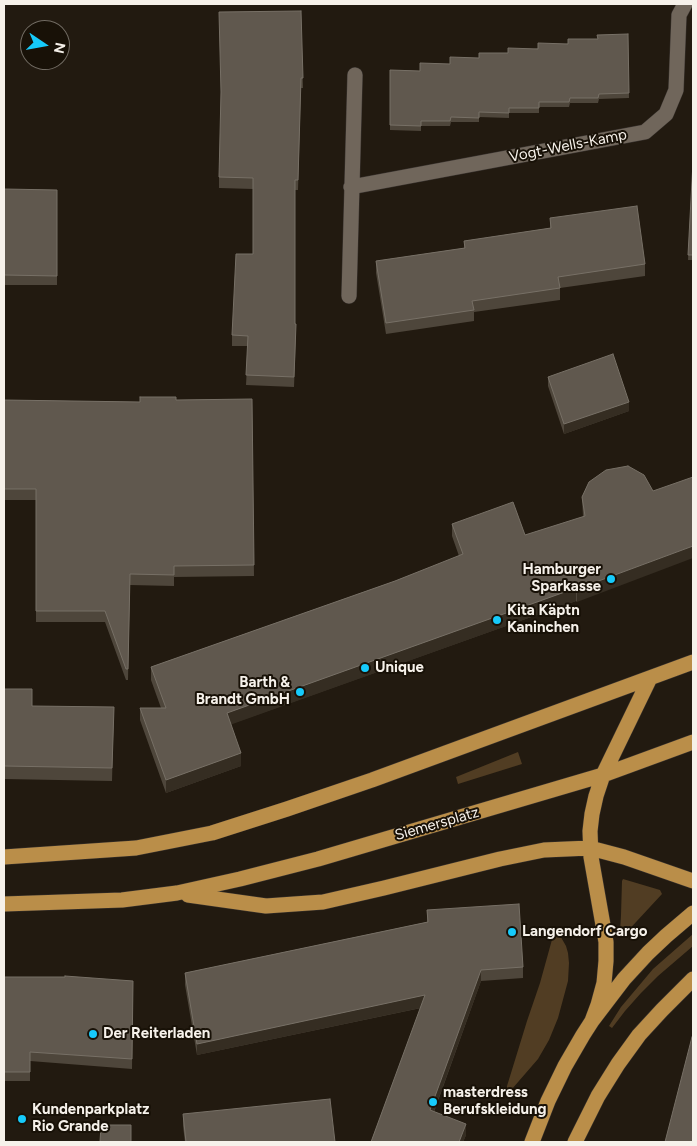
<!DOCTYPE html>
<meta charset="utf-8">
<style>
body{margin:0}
#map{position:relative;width:697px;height:1146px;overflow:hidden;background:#221a10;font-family:Figtree,sans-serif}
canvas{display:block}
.frame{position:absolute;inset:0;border:5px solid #f6f1ea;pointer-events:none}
.north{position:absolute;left:20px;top:20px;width:50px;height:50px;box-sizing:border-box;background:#181107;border:1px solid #716b62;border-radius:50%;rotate:102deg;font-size:14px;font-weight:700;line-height:20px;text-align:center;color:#f6f1ea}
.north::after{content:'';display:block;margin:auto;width:18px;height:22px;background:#16cafb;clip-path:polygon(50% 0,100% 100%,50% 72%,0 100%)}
</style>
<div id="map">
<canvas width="697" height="1146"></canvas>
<div class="frame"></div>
<div class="north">N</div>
</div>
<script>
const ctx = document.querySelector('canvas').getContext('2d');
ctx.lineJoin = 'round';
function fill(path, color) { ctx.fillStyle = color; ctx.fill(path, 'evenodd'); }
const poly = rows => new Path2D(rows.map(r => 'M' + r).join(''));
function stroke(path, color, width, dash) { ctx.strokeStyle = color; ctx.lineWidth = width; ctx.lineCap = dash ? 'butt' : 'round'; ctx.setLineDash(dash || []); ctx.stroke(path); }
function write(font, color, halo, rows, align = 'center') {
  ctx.font = font + ' Figtree,sans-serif'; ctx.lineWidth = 4; ctx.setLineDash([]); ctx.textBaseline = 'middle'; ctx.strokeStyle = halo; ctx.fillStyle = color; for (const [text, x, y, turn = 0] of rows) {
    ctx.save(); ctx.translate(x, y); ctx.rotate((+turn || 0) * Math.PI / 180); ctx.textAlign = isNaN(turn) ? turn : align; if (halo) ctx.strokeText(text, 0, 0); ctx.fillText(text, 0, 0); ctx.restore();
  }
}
fill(poly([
 [518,752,522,764,458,784,456,777],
 [623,879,660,890,662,894,624,935,622,936,620,933,621,915,622,881],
 [556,931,558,932,566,946,568,953,569,963,568,981,558,1018,549,1040,538,1059,512,1089,509,1090,507,1089,507,1086,527,1021,540,983,553,936],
 [693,934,693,946,658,976,641,993,625,1011,612,1028,609,1026,621,1007,653,969]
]), '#513d23');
const street = poly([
 [351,187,645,132,666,114,676,90,679,15,685,4],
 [349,296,355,75]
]);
const primary = poly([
 [4,857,136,848,212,833,287,809,372,780,693,662],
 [188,895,266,906,323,902,384,888,500,859,544,850,590,848,624,857,693,881],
 [4,904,122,900,177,893,240,879,318,859,603,775,693,742],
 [592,1021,598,1005,604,983,606,961,606,942,591,857,590,831,592,814,596,796,603,775,650,678],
 [532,1142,548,1101,565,1066,583,1035,592,1021,624,979,648,953,666,936,693,913],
 [575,1142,598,1096,618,1064,639,1035,662,1010,693,979]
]);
stroke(street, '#3a3430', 16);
stroke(primary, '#3a3430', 16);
stroke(street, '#70665b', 15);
stroke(primary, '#ba8e49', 15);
fill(poly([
 [301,11,303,88,301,88,298,190,295,190,295,324,296,335,294,387,246,385,248,346,232,346,232,335,253,254,253,189,219,188,219,177],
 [628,34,629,98,599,99,598,103,570,103,569,107,539,107,539,113,509,113,509,118,479,117,479,122,451,122,450,126,421,126,421,131,390,130,390,70,420,71,508,53],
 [693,162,693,260,688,260],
 [4,189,57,190,57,285,4,285],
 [550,218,645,264,645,276,560,288,560,300,474,312,474,321,386,334,376,273,376,261,464,248,464,241,550,228],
 [548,377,629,411,564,434,548,386],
 [252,399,254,576,174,577,174,586,130,585,128,680,126,680,105,622,36,622,36,500,4,500,4,400,140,402,176,400],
 [589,482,577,602,576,601,231,724,241,766,166,793,140,720,140,708,161,708,151,680,151,667,395,581,459,556,452,536,452,524,525,535,583,517,582,497],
 [4,689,32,706,114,707,112,781,4,779],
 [427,910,523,967,523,978,481,981,434,1112,466,1135,463,1142,371,1142,421,1008,197,1055,185,985,185,973,427,922],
 [4,977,133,981,132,1069,30,1061,30,1081,4,1081],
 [183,1114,335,1142,185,1142,183,1126]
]), '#4e463b');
fill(poly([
 [629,402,629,411,564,434,564,424],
 [693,546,693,558,577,602,577,589],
 [576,588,576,601,227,726,227,713],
 [241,753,241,766,166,793,166,780],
 [481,970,481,981,430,1122,430,1110],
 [425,995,425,1007,197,1055,197,1044],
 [466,1124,466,1135,463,1142,459,1142]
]), '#352d22');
const building = poly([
 [301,11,303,78,301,78,298,180,295,180,295,324,296,324,294,377,246,375,248,336,232,335,236,254,253,254,253,178,219,177,221,92,219,12,301,11],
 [628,34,629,93,599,94,598,98,570,98,569,102,539,102,539,108,509,108,509,113,479,112,479,118,451,117,450,121,421,121,421,126,390,125,390,70,420,71,420,63,450,64,450,57,479,58,479,53,508,53,508,48,538,49,538,43,568,44,568,39,598,39,597,35,628,34],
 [693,162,693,255,688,255,693,162],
 [4,189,57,190,57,276,4,275,4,189],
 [637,206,645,264,558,277,560,288,472,301,474,310,386,323,376,261,465,248,464,241,551,228,550,218,637,206],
 [613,354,629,402,564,424,548,377,613,354],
 [140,397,176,397,176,400,252,399,254,565,174,566,174,575,130,574,128,669,126,669,105,611,36,611,36,489,4,489,4,400,140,402,140,397],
 [628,466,644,475,653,491,693,477,693,546,577,589,576,588,227,713,241,753,166,780,140,708,166,708,151,667,395,581,463,554,452,524,513,502,525,535,585,516,582,497,589,482,606,470,628,466],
 [4,689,32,689,32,706,114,707,112,768,4,766,4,689],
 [519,904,523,967,481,970,430,1110,466,1124,459,1142,371,1142,425,995,197,1044,185,973,428,922,427,910,519,904],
 [65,976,133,981,132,1059,30,1052,30,1072,4,1072,4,977,65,977,65,976],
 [692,1037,693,1037,693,1142,665,1142,692,1037],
 [330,1099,335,1142,186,1142,183,1114,330,1099],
 [101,1125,131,1125,131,1142,100,1142,101,1125]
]);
fill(building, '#60584e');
stroke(building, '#777066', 1);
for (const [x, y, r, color] of [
 [611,579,5,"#16cafb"],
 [497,620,5,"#16cafb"],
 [365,668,5,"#16cafb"],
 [300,692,5,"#16cafb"],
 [512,932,5,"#16cafb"],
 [93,1034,5,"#16cafb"],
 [433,1102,5,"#16cafb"],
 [22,1119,5,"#16cafb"]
]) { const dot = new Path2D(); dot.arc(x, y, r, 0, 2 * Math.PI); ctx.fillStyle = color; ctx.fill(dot); stroke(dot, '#181107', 2); }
write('15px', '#f6f1ea', '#181107', [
 ["Vogt-Wells-Kamp",568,146,-11],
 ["Siemersplatz",437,824,-16]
]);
write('bold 15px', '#f6f1ea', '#181107', [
 ["Hamburger",601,570,"right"],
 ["Sparkasse",601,587,"right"],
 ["Kita Käptn",507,611],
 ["Kaninchen",507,628],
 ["Unique",375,668],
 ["Barth &",290,683,"right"],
 ["Brandt GmbH",290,700,"right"],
 ["Langendorf Cargo",522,932],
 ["Der Reiterladen",103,1034],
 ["masterdress",443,1093],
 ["Berufskleidung",443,1110],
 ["Kundenparkplatz",32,1110],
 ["Rio Grande",32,1127]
], 'left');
</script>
